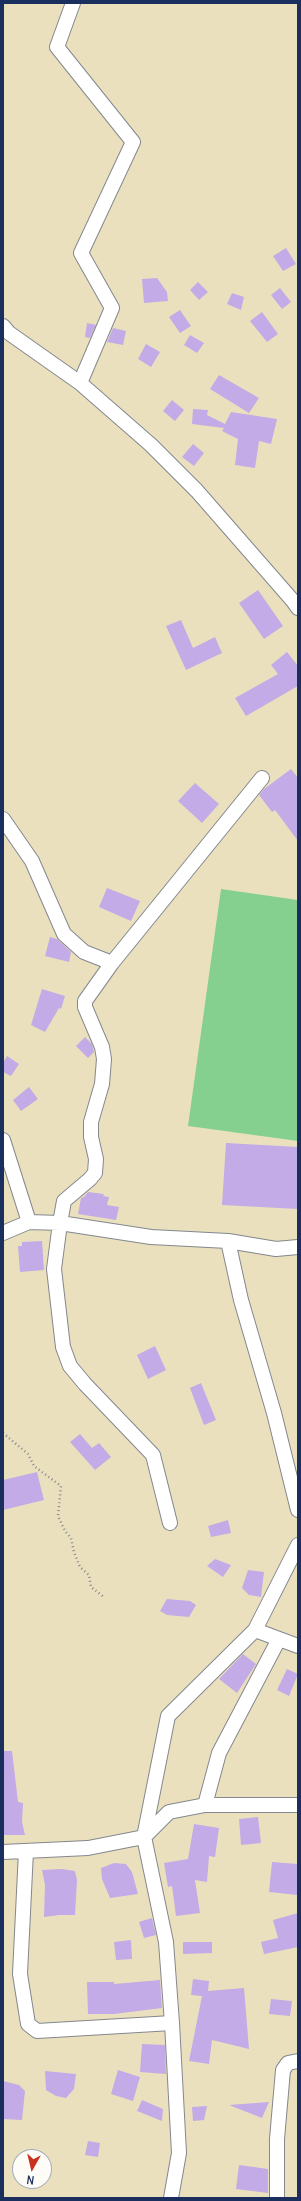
<!DOCTYPE html>
<style>
body{margin:0}
#map{position:relative;width:301px;height:2201px;overflow:hidden;background:#ebe0be;font-family:Delius,sans-serif}
canvas{display:block}
.frame{position:absolute;inset:0;border:4px solid #1b2f5e;pointer-events:none}
.north{position:absolute;left:12px;top:2149px;width:40px;height:40px;box-sizing:border-box;background:#fdfcf7;border:1px solid #a3aaba;border-radius:50%;rotate:188deg;font-size:11px;font-weight:700;line-height:16px;text-align:center;color:#1b2f5e}
.north::after{content:'';display:block;margin:auto;width:14px;height:18px;background:#c8321e;clip-path:polygon(50% 0,100% 100%,50% 72%,0 100%)}
</style>
<div id="map">
<canvas width="301" height="2201"></canvas>
<div class="frame"></div>
<div class="north">N</div>
</div>
<script>
const ctx = document.querySelector('canvas').getContext('2d');
ctx.lineJoin = 'round';
function fill(path, color) { ctx.fillStyle = color; ctx.fill(path, 'evenodd'); }
const poly = rows => new Path2D(rows.map(r => 'M' + r).join(''));
function stroke(path, color, width, dash) { ctx.strokeStyle = color; ctx.lineWidth = width; ctx.lineCap = dash ? 'butt' : 'round'; ctx.setLineDash(dash || []); ctx.stroke(path); }
fill(poly([
 [221,889,298,900,298,1141,188,1126]
]), '#85d08e');
fill(poly([
 [286,248,296,264,283,271,273,256],
 [157,278,167,292,168,301,144,303,142,279],
 [198,282,208,292,199,300,190,290],
 [280,288,291,302,282,309,271,295],
 [232,293,244,297,241,310,227,304],
 [180,310,191,326,180,333,169,317],
 [262,312,278,334,267,342,250,321],
 [87,323,96,325,90,338,85,337],
 [113,328,126,331,123,345,107,342],
 [190,335,204,343,197,353,184,345],
 [146,344,160,352,151,367,138,359],
 [219,375,259,398,249,413,210,389],
 [172,400,184,410,175,421,163,411],
 [193,409,208,410,207,415,225,424,231,412,277,419,271,444,259,441,255,468,235,465,238,439,222,431,224,428,192,424],
 [193,444,204,453,194,466,182,457],
 [258,590,283,626,264,639,239,603],
 [181,620,193,648,215,637,222,653,186,670,166,626],
 [287,652,298,666,298,686,246,716,235,698,278,674,271,665],
 [291,769,298,778,298,841,275,810,272,812,259,795,264,789],
 [195,783,219,804,202,823,178,801],
 [107,888,140,901,131,921,99,907],
 [50,937,57,939,71,952,69,962,45,956],
 [42,989,65,996,61,1009,59,1008,45,1032,31,1025],
 [85,1037,92,1044,94,1052,88,1058,76,1046],
 [7,1056,19,1064,11,1076,3,1072,3,1063],
 [29,1087,38,1099,21,1111,13,1100],
 [226,1143,298,1147,298,1209,222,1205],
 [88,1192,104,1194,103,1196,109,1197,107,1205,119,1207,116,1220,78,1214,81,1198,84,1197],
 [42,1241,44,1270,20,1272,18,1246,22,1246,22,1242],
 [155,1346,166,1370,148,1379,137,1355],
 [201,1383,216,1420,204,1425,190,1388],
 [80,1434,92,1448,99,1443,111,1457,95,1470,70,1442],
 [37,1472,44,1500,3,1510,3,1480],
 [228,1520,231,1533,211,1537,208,1526],
 [215,1559,231,1565,223,1577,207,1566],
 [248,1570,264,1572,261,1597,249,1595,242,1588],
 [167,1599,190,1601,196,1605,189,1617,167,1615,160,1611],
 [243,1654,256,1664,237,1693,219,1679],
 [287,1669,298,1674,289,1696,277,1690],
 [3,1751,12,1751,18,1802,23,1803,22,1822,25,1835,3,1835],
 [258,1817,261,1843,241,1845,239,1819],
 [194,1824,219,1828,215,1857,209,1856,207,1882,195,1880,200,1913,176,1916,172,1886,168,1887,164,1863,188,1859],
 [272,1862,298,1864,298,1895,269,1892],
 [114,1863,126,1864,132,1872,138,1894,110,1898,102,1879,101,1868],
 [62,1869,75,1871,77,1880,75,1915,59,1915,44,1917,45,1885,42,1870],
 [298,1913,298,1947,264,1954,261,1942,278,1938,273,1920],
 [152,1918,156,1935,144,1938,139,1922],
 [131,1940,132,1959,116,1960,114,1942],
 [183,1942,212,1942,212,1953,183,1954],
 [193,1979,209,1981,208,1991,244,1988,249,2049,212,2040,209,2064,189,2061,202,1996,191,1995],
 [160,1980,162,2008,114,2014,88,2014,87,1982,114,1982,114,1984],
 [271,1999,292,2001,290,2016,269,2014],
 [142,2044,165,2045,166,2074,140,2072],
 [118,2070,140,2077,133,2101,111,2094],
 [45,2071,76,2074,74,2089,66,2098,56,2096,46,2090],
 [3,2081,19,2085,25,2091,22,2120,3,2119],
 [142,2100,163,2109,162,2121,137,2111],
 [269,2102,262,2118,229,2105],
 [207,2106,204,2120,193,2121,192,2107],
 [88,2141,100,2143,98,2157,85,2155],
 [239,2165,268,2169,268,2193,236,2189]
]), '#c2abe7');
const minor = poly([
 [73,3,57,47,133,142,81,253,112,308,80,383],
 [3,326,9,333,80,383,151,445,197,491,293,601,298,608],
 [3,819,32,861,64,934,84,952,112,963],
 [3,1140,29,1222],
 [3,1233,29,1222,60,1223,151,1237,228,1241,276,1249,298,1247],
 [228,1241,241,1300,274,1413,298,1510],
 [170,1523,153,1455,85,1384,70,1366,63,1347,54,1269,60,1223,64,1201,90,1179,95,1173,96,1159,91,1137,91,1122,102,1084,104,1059,102,1047,85,1007,85,1001,112,963,262,778],
 [255,1630,298,1646],
 [205,1805,219,1753,279,1639],
 [26,1851,20,1974,28,2024,37,2031,172,2023],
 [3,1852,88,1848,144,1837,169,1812,205,1805,298,1805],
 [171,2198,179,2153,172,2023,166,1942,144,1837,168,1716,255,1630,298,1545],
 [277,2198,277,2139,283,2070,288,2063,298,2061]
]);
stroke(minor, '#83888e', 16);
stroke(poly([
 [3,1433,28,1454,34,1466,61,1486,58,1516,65,1531,71,1538,74,1552,80,1567,89,1575,91,1587,104,1597]
]), '#83888e', 2.5, [1, 3]);
stroke(minor, '#fff', 14);
</script>
